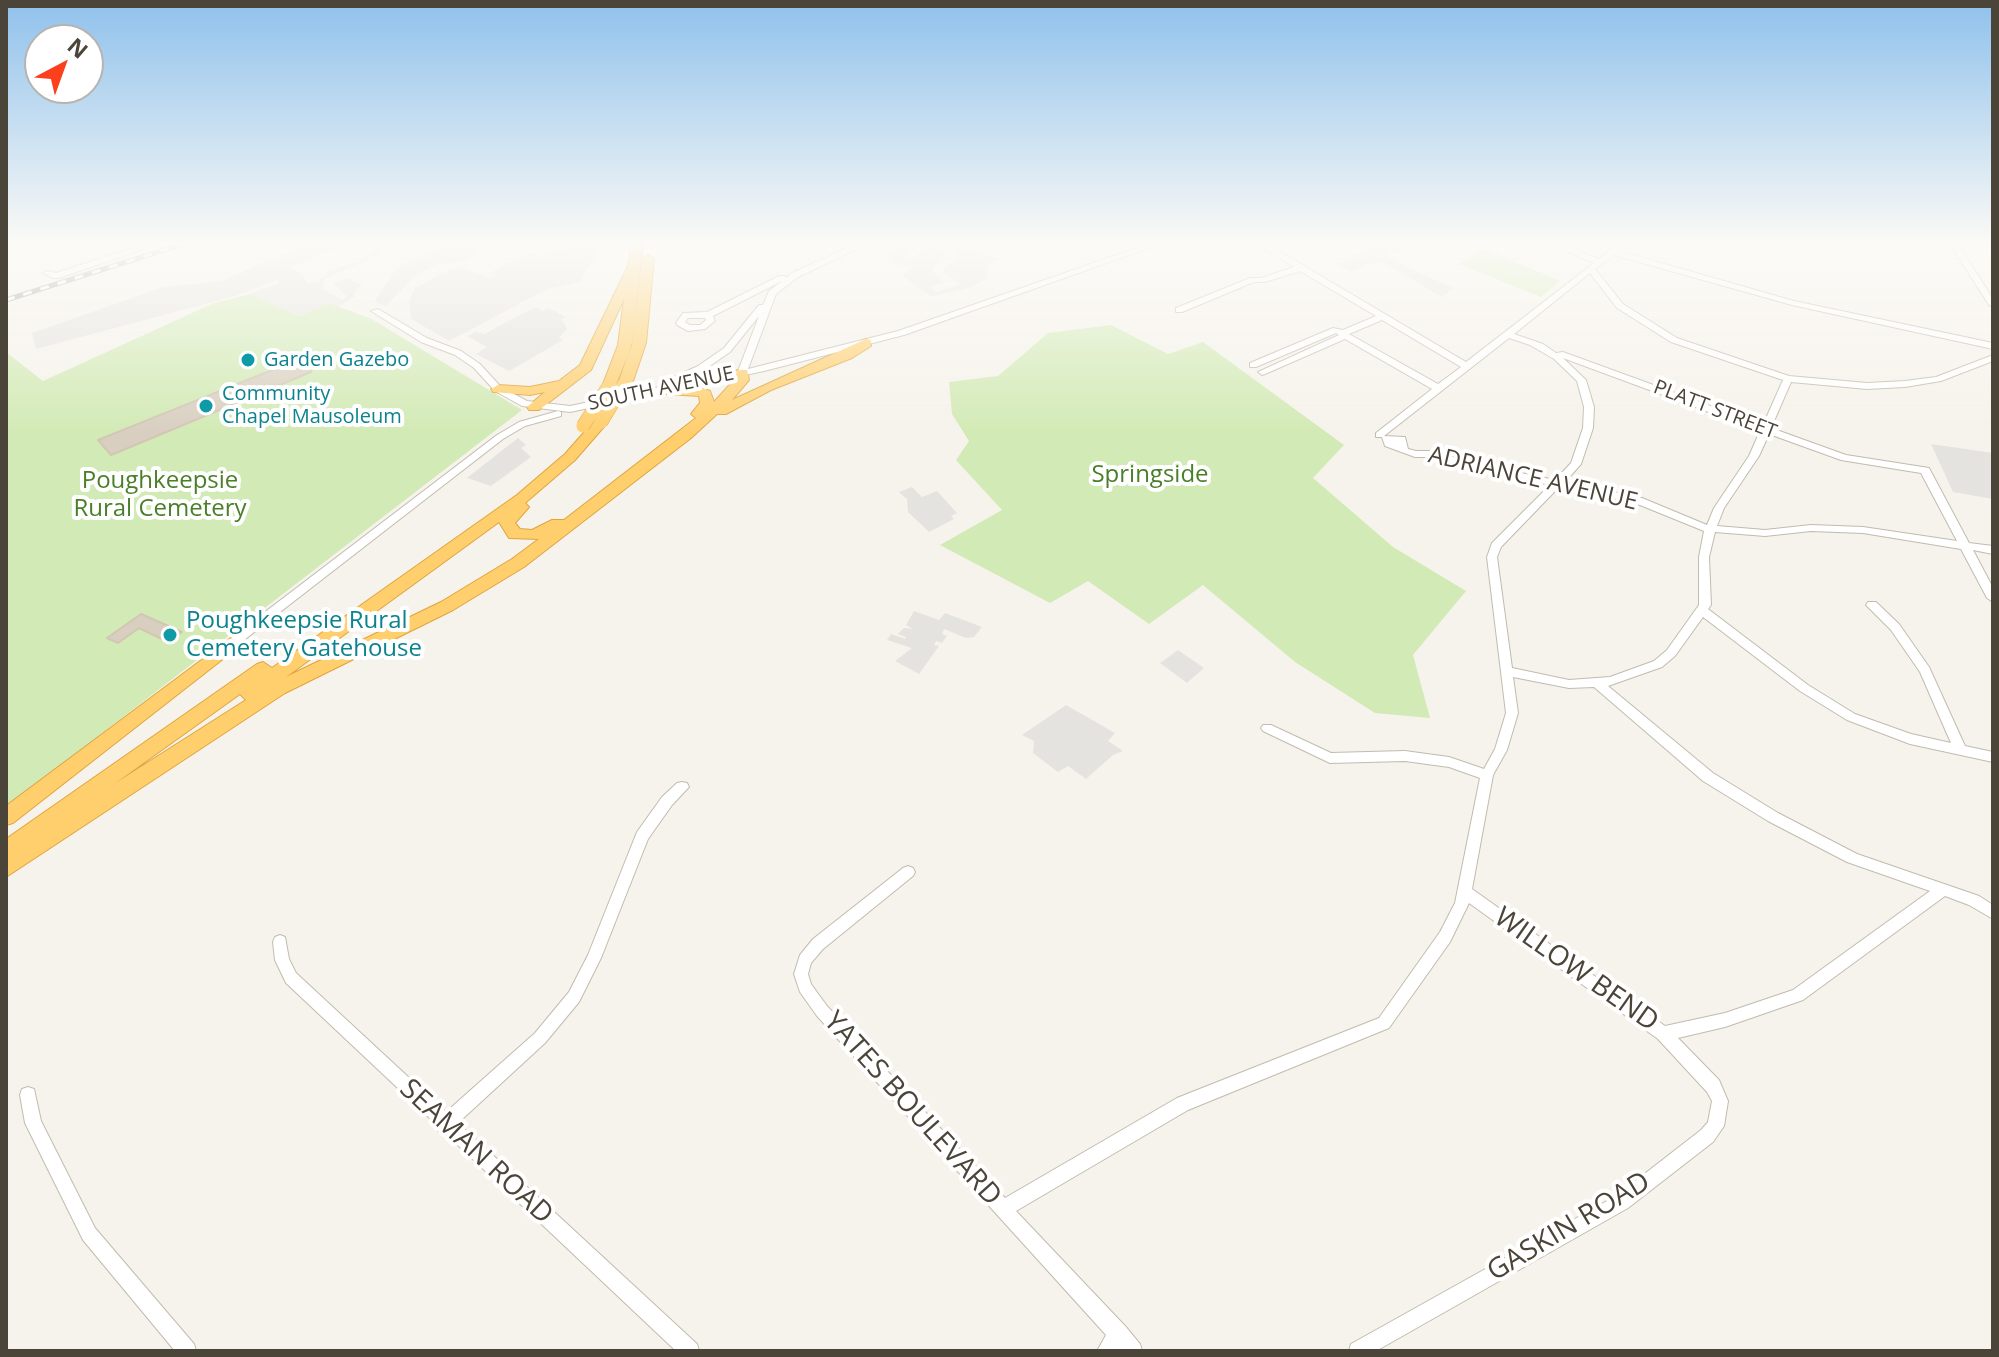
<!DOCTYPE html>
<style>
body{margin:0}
#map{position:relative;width:1999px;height:1357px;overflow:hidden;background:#f6f3ec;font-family:"Open Sans",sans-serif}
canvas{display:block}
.frame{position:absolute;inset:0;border:8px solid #4b4439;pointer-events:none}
.north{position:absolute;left:24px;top:24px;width:80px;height:80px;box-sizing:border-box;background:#fff;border:2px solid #b7b4b0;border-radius:50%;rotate:41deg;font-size:22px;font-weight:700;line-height:32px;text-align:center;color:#4b4439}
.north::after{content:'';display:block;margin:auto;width:28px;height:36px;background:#fc3f1d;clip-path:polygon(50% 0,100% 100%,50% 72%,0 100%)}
</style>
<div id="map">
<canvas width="1999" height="1357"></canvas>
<div class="frame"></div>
<div class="north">N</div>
</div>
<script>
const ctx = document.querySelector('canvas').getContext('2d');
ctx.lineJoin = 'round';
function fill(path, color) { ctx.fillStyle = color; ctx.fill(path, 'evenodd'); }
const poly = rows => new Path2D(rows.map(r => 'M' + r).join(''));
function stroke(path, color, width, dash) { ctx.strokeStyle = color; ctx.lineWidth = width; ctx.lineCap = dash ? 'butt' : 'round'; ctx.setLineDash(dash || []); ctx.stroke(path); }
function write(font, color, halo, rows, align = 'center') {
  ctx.font = font + ' "Open Sans",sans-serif'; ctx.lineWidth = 8; ctx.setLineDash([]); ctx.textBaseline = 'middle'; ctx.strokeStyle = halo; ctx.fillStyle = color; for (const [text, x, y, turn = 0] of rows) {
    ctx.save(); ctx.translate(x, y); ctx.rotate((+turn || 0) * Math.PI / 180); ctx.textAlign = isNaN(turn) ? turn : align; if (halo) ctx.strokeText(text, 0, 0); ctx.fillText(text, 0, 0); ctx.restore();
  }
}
fill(poly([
 [1483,248,1560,281,1541,297,1459,264],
 [250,294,299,316,328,303,370,318,522,410,6,807,6,352,43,381,214,303],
 [1111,325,1168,354,1203,342,1344,445,1313,478,1393,547,1466,591,1413,655,1430,718,1375,713,1295,662,1203,585,1149,624,1088,581,1050,603,940,545,1002,510,956,460,969,441,952,414,949,382,998,376,1048,333]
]), '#d2eab5');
fill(poly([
 [310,244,349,244,289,267,304,275,306,283,317,282,328,274,326,272,362,260,375,249,384,253,324,279,322,289,342,300,347,296,333,284,348,278,362,285,355,290,354,297,338,307,328,303,299,316,250,294,279,283,277,280,235,296,36,349,32,333,163,287,220,281],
 [445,244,492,244,464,261,439,264,417,274,386,306,374,302,397,268],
 [579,244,603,244,579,282,545,290,449,341,411,319,409,301,415,288,441,274,459,267,489,278,494,276,492,272,528,253,541,256,550,249,566,249],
 [905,244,920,244,904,257,908,261,930,244,938,244,945,254,932,270,944,282,930,287,936,292,960,284,942,272,958,255,951,244,961,244,966,250,970,248,997,259,988,265,986,279,970,288,931,296,901,275,912,268,910,265,903,266,889,259,888,255],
 [1376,244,1397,248,1401,252,1388,254,1390,259,1453,288,1442,297,1383,262,1373,262,1352,271,1337,264],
 [535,307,543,311,548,308,566,317,562,319,567,329,559,337,563,340,509,371,476,354,487,347,467,336,476,332,484,334],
 [518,438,526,445,521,448,531,457,491,486,467,478],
 [1931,444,1993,453,1993,499,1953,492],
 [912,487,922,497,937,491,957,513,951,516,954,519,929,532,908,512,907,499,899,492],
 [914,611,939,620,945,613,982,627,974,637,966,638,944,629,942,634,947,636,942,643,936,641,934,645,939,646,919,674,895,661,912,648,887,640,891,634,905,639,906,637,898,634,904,628,913,629,906,625],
 [1178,650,1204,668,1187,683,1160,663],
 [1066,705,1115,733,1108,741,1123,751,1113,755,1086,779,1068,766,1058,772,1033,753,1034,741,1022,735]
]), '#e5e3e0');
const building = poly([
 [297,360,311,372,111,455,98,440,297,360],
 [141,614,182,632,168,642,139,628,118,643,107,638,141,614]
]);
fill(building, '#d8cfc1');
stroke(building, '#d3c7b4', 2);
const minor = poly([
 [145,244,158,244,59,278,53,278,43,273,47,271,56,273,145,244],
 [856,244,867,244,798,277,776,294,748,369,898,331,1148,244,1160,244,904,335,764,371,570,412,522,406,495,391,474,368,455,355,421,342,371,311,378,309,427,338,461,351,480,364,501,387,527,401,570,406,664,386,661,384,663,382,698,366,724,348,759,305,763,305,769,291,782,281,713,316,715,321,705,329,688,331,677,325,676,323,683,313,707,312,779,276,785,276,786,278,792,273,856,244],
 [759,316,738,371,672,385,704,370,730,352,759,316],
 [688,318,705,318,706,320,700,325,690,325,685,322,688,318],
 [1257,244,1267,244,1466,362,1594,263,1550,244,1561,244,1599,259,1618,244,1627,244,1619,251,1794,301,1993,343,1993,349,1792,305,1614,255,1595,269,1623,304,1677,338,1789,376,1867,383,1905,381,1936,377,1993,355,1993,361,1941,381,1905,387,1867,389,1791,382,1771,428,1846,455,1929,468,1969,543,1993,546,1993,554,1973,550,1993,588,1993,602,1987,598,1961,549,1863,533,1811,531,1765,536,1715,532,1709,557,1711,605,1708,609,1808,685,1855,714,1911,734,1951,743,1920,672,1891,630,1866,605,1868,602,1876,602,1899,624,1929,667,1965,746,1993,752,1993,762,1910,744,1847,720,1800,691,1703,617,1675,656,1662,667,1608,686,1713,773,1778,813,1857,854,1979,896,1993,905,1993,919,1969,905,1945,896,1803,1000,1725,1027,1678,1038,1719,1080,1728,1101,1724,1126,1713,1142,1628,1208,1376,1351,1349,1351,1351,1344,1616,1196,1701,1130,1708,1122,1712,1101,1707,1092,1658,1039,1469,903,1450,942,1389,1028,1188,1110,1016,1211,1126,1327,1140,1344,1142,1351,1120,1351,1119,1349,1118,1351,1097,1351,1106,1335,817,1016,800,992,794,974,800,955,813,939,903,868,908,866,913,868,915,872,913,876,823,949,811,963,808,974,811,984,827,1006,1005,1198,1177,1098,1379,1018,1440,932,1455,903,1480,778,1449,767,1405,761,1330,763,1263,731,1261,728,1263,725,1271,725,1331,753,1405,751,1449,757,1484,769,1495,749,1506,713,1487,557,1492,543,1550,485,1460,466,1436,457,1415,457,1385,446,1382,437,1376,437,1376,433,1432,389,1345,339,1265,374,1262,375,1258,372,1339,335,1336,333,1256,367,1250,367,1250,363,1333,328,1343,330,1376,316,1300,271,1265,282,1254,282,1182,312,1176,312,1176,308,1250,278,1261,278,1294,267,1257,244],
 [1590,273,1617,308,1671,342,1783,380,1763,425,1563,352,1556,353,1543,344,1514,334,1590,273],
 [1382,320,1461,367,1438,384,1349,334,1382,320],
 [1509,338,1530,345,1554,359,1577,381,1584,407,1583,428,1571,463,1555,480,1463,461,1437,451,1416,451,1408,449,1405,437,1384,436,1509,338],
 [1563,358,1760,431,1749,456,1714,508,1707,525,1642,498,1565,482,1581,464,1593,428,1594,407,1586,380,1563,358],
 [1769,434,1841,460,1921,473,1957,541,1863,527,1811,525,1765,530,1717,526,1724,508,1759,456,1769,434],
 [1559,487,1635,503,1704,531,1699,557,1699,605,1667,650,1654,661,1610,677,1569,680,1512,668,1497,557,1501,547,1559,487],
 [1513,677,1569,688,1594,687,1703,781,1768,821,1847,862,1930,891,1793,990,1725,1013,1665,1026,1472,889,1493,775,1507,750,1518,713,1513,677],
 [1950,244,1958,244,1993,299,1993,307,1989,305,1950,244],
 [1987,244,1993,244,1993,247,1988,246,1987,244],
 [558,411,561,412,561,416,525,426,503,439,235,647,227,647,225,644,227,641,497,435,519,422,558,411],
 [682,782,687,783,689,787,672,805,648,839,601,958,579,1002,545,1043,458,1123,697,1344,699,1351,676,1351,445,1133,438,1131,436,1124,286,983,275,960,273,942,275,937,280,935,285,937,289,959,296,973,446,1112,535,1033,569,992,588,955,637,832,662,797,677,783,682,782],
 [28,1087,34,1089,41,1121,95,1228,194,1344,196,1351,175,1351,83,1240,25,1123,20,1095,22,1089,28,1087]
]);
const highway = poly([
 [631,244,643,244,632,345,615,387,610,388,603,384,618,345,624,299,591,370,539,410,529,410,527,407,545,392,530,395,493,392,491,389,498,385,530,387,559,381,580,365,629,264,631,244],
 [648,255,654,259,646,343,633,381,626,385,619,381,632,343,642,259,648,255],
 [866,339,871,340,871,346,852,358,771,390,726,414,717,414,691,438,524,567,453,610,285,693,6,877,6,839,257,664,263,662,272,668,517,495,565,454,596,419,606,419,608,422,575,460,525,503,529,507,515,523,520,529,532,530,552,520,564,520,696,418,691,414,700,403,699,396,666,394,661,393,661,387,700,387,710,391,714,402,735,379,737,370,747,370,749,380,732,400,866,339],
 [499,522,509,538,539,539,512,559,441,602,286,677,499,522],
 [240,694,246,700,114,784,240,694],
 [231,638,240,644,237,648,13,823,6,825,6,806,231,638]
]);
stroke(minor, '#c2bbae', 2);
stroke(highway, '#e0a43c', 2);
fill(minor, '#fff');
fill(highway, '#ffcf6e');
const rail = poly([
 [6,300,183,244]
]);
stroke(rail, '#9a9a9a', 5);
stroke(rail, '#fff', 3, [9]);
const highwayBridge = poly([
 [601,422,626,381],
 [583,426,610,384]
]);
stroke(highwayBridge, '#e0a43c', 14, []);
stroke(highwayBridge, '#ffcf6e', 13);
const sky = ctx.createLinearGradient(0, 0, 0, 434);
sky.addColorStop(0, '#8fc1ec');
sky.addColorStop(0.56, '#fbfaf6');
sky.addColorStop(1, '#fbfaf600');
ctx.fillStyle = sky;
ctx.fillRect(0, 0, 1999, 434);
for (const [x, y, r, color] of [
 [248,360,8,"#0f9aa8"],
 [206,406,8,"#0f9aa8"],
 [170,635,8,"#0f9aa8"]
]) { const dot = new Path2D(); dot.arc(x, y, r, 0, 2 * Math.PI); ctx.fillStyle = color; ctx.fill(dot); stroke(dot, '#fff', 3); }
write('20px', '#0d838f', '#fff', [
 ["Garden Gazebo",264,360],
 ["Community",222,394],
 ["Chapel Mausoleum",222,417]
], 'left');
write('20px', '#4b4439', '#fff', [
 ["SOUTH AVENUE",661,389,-12],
 ["PLATT STREET",1715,410,21]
]);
write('24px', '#4a7f2a', '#fff', [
 ["Springside",1150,475],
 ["Poughkeepsie",160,481],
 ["Rural Cemetery",160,509]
]);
write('24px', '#4b4439', '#fff', [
 ["ADRIANCE AVENUE",1533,479,13]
]);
write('24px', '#0d838f', '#fff', [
 ["Poughkeepsie Rural",186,621],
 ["Cemetery Gatehouse",186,649]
], 'left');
write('28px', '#4b4439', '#fff', [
 ["WILLOW BEND",1576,970,35],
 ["YATES BOULEVARD",912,1109,48],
 ["SEAMAN ROAD",476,1152,43],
 ["GASKIN ROAD",1569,1227,-31]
]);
</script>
